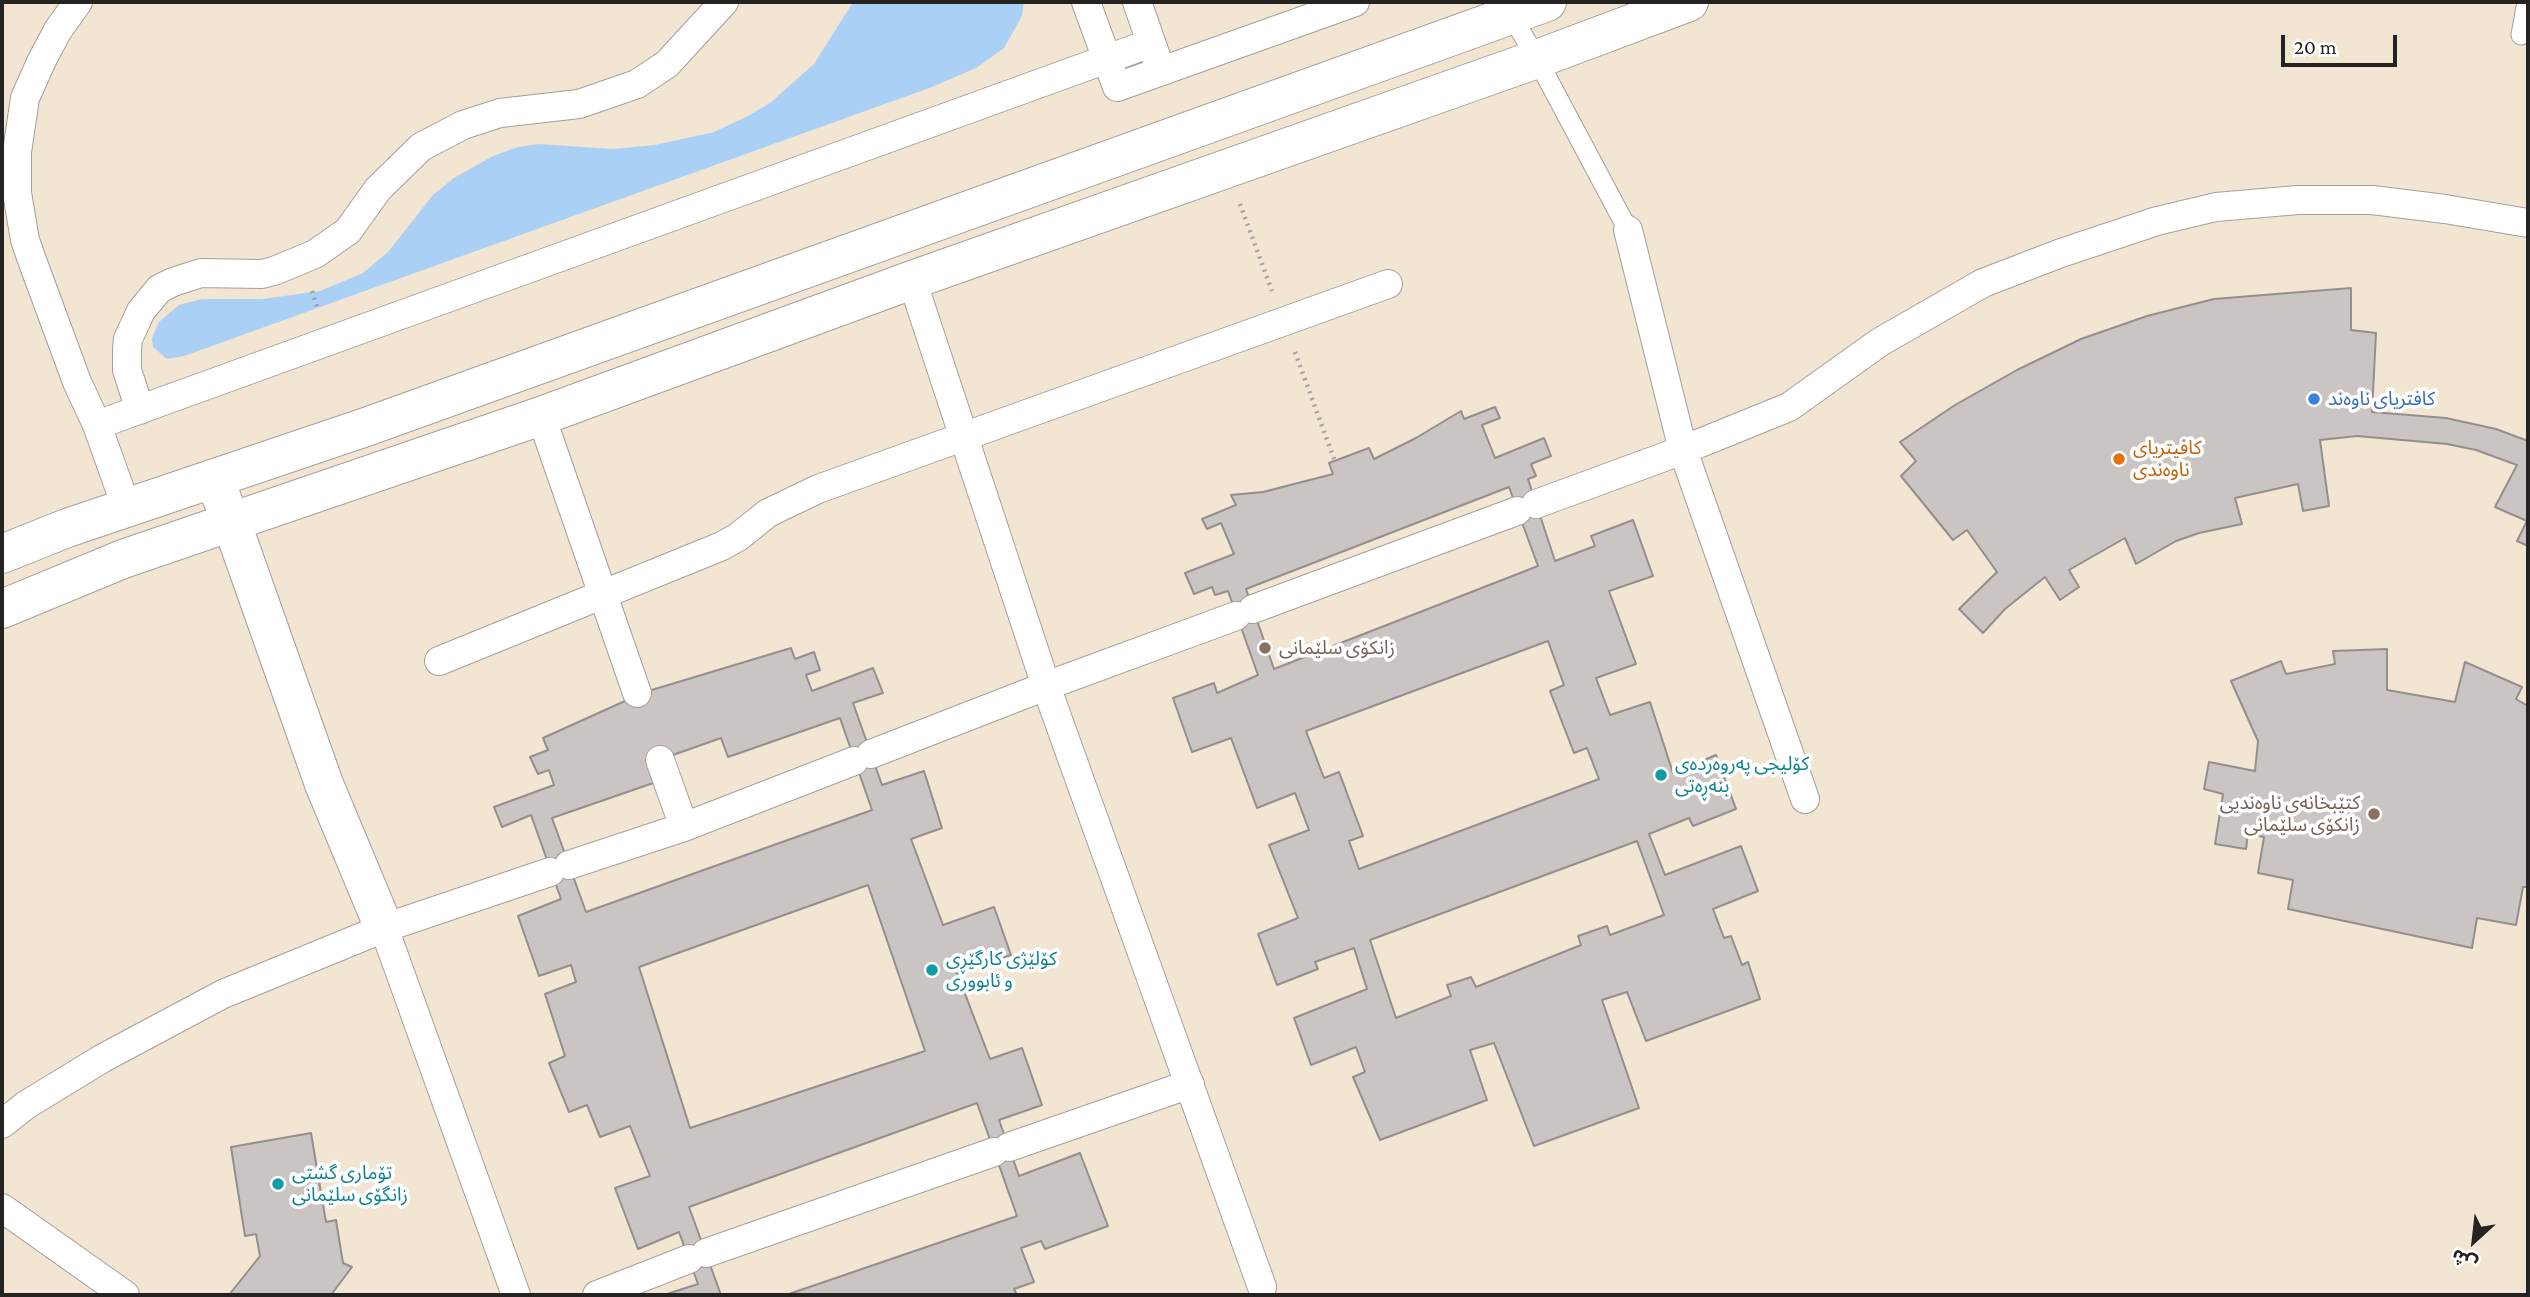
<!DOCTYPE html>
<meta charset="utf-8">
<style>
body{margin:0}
#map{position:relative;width:2530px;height:1297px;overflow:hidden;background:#f5efec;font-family:"Crimson Pro","Noto Sans Arabic",serif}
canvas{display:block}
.frame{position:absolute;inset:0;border:4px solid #252322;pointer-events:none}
.north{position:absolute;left:2439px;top:1206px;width:70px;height:70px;-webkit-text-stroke:5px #fff;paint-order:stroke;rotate:207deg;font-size:19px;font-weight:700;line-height:28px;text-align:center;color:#252322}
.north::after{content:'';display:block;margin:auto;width:24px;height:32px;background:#252322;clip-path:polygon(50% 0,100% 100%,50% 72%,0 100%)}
.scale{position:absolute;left:2281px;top:35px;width:116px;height:32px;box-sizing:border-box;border:4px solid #252322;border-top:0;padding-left:9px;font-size:21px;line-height:24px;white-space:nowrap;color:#252322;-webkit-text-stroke:5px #fff;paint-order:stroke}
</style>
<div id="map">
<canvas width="2530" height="1297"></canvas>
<div class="frame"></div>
<div class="north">ش</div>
<div class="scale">20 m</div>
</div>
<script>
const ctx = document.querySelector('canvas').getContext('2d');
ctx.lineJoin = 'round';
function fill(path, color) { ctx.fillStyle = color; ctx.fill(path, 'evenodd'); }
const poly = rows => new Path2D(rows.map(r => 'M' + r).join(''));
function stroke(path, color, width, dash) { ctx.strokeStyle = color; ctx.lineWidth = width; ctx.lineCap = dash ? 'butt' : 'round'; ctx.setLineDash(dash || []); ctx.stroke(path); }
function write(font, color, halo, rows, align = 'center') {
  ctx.font = font + ' "Crimson Pro","Noto Sans Arabic",serif'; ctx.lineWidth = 7; ctx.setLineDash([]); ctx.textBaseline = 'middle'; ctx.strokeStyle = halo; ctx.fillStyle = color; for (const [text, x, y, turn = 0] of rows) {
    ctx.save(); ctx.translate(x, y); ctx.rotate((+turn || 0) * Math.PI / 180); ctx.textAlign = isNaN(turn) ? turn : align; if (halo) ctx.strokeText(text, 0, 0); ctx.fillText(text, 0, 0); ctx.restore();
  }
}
fill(poly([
 [2,2,2528,2,2528,1295,2,1295]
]), '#f2e5d1');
fill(poly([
 [853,2,1024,2,1022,16,1004,48,976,68,932,87,184,356,167,359,153,347,152,338,159,322,179,305,202,299,263,299,320,291,363,273,388,252,433,195,454,178,493,156,518,147,539,144,612,149,655,145,714,132,748,116,770,103,814,64]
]), '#aad1f5');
const building = poly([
 [2351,288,2351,330,2376,333,2372,412,2446,418,2496,429,2528,441,2528,546,2517,541,2527,521,2495,507,2517,465,2476,450,2447,444,2357,436,2320,440,2329,506,2303,511,2298,484,2235,498,2242,524,2199,533,2176,541,2136,564,2125,538,2069,570,2079,587,2060,600,2045,577,2005,609,1983,633,1959,609,1997,572,1967,530,1953,540,1901,476,1916,461,1900,442,1955,405,2017,370,2081,339,2147,316,2214,299,2351,288],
 [1495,407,1500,418,1482,425,1495,458,1544,438,1551,456,1531,464,1536,476,1528,479,1555,561,1595,546,1591,536,1633,520,1653,576,1609,591,1636,664,1596,678,1610,715,1650,702,1673,773,1716,755,1736,809,1693,826,1689,818,1649,834,1665,875,1741,846,1758,891,1713,909,1724,938,1731,936,1742,965,1748,962,1760,999,1646,1041,1627,992,1602,1000,1639,1108,1534,1146,1494,1043,1470,1050,1487,1100,1380,1140,1353,1077,1365,1072,1356,1047,1311,1065,1294,1018,1367,989,1354,948,1315,962,1318,969,1277,985,1258,934,1298,918,1269,845,1309,830,1295,793,1257,808,1231,738,1192,752,1173,698,1214,683,1217,693,1258,675,1228,591,1215,595,1212,587,1194,594,1185,573,1234,554,1221,523,1207,529,1202,519,1236,505,1231,495,1263,492,1333,474,1329,463,1369,448,1374,459,1416,438,1461,411,1464,419,1495,407],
 [1509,487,1538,566,1274,669,1246,589,1509,487],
 [1548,641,1564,685,1550,691,1574,753,1587,748,1599,779,1359,869,1349,841,1363,836,1339,772,1324,778,1306,731,1548,641],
 [1637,841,1664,915,1610,935,1607,926,1578,936,1581,945,1476,987,1471,977,1447,985,1451,996,1396,1018,1370,940,1637,841],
 [791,648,795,659,814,652,820,670,806,675,812,691,873,668,883,693,853,703,882,785,924,771,942,828,911,839,943,925,994,907,1011,955,957,973,990,1059,1022,1048,1042,1105,999,1120,1019,1176,1080,1153,1108,1226,1045,1249,1041,1241,1021,1248,1034,1282,1014,1289,1017,1295,786,1295,1017,1216,977,1103,689,1207,721,1295,664,1295,698,1284,679,1232,638,1249,615,1188,650,1176,630,1126,600,1137,587,1105,569,1112,549,1063,565,1056,545,994,576,982,571,965,539,976,518,916,561,899,531,815,502,827,494,807,554,785,549,770,538,774,530,757,548,750,543,738,645,692,791,648],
 [840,718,872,810,586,912,552,818,662,780,656,761,721,738,728,757,840,718],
 [868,885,925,1051,690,1128,639,967,868,885],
 [2387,649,2387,690,2455,702,2465,662,2522,687,2516,699,2528,706,2528,887,2523,887,2516,925,2477,918,2472,948,2288,909,2293,880,2258,873,2264,837,2248,834,2246,849,2215,844,2223,794,2204,789,2209,762,2255,771,2258,741,2231,681,2281,661,2286,674,2335,664,2333,651,2387,649],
 [311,1133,326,1222,336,1220,343,1263,352,1267,331,1295,229,1295,260,1256,256,1234,245,1236,231,1147,311,1133]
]);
fill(building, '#cac4c3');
stroke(building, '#958e8e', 2);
stroke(poly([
 [637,693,660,760]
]), '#cbc6c4', 28, [28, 14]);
const service = poly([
 [1511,15,1537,59,1628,230],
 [2521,35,2527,2]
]);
const pedestrian = poly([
 [78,2,58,30,42,60,25,98,17,152,17,193,25,240,32,260,77,382,97,425,127,509],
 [1086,2,1117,87,1355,2],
 [1137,2,1157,59],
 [1628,230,1683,450,1805,799],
 [912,280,1046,686,1262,1287],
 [140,410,127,370,127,349,128,339,141,311,159,289,173,282,201,273,262,274,274,271,315,254,348,231,378,189,421,147,463,125,500,113,579,104,637,84,667,64,724,2],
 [541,416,637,693],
 [97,425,1151,43],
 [1536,504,1683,450,1789,407,1880,342,1983,283,2061,253,2157,221,2216,207,2298,200,2372,200,2445,209,2528,223],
 [1253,609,1517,511],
 [439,661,722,546,738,537,768,513,818,489,1388,284],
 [871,754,1046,686,1236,616],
 [660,760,684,827],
 [569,865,684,827,854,761],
 [384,928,516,1295],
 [2,1124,26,1105,103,1058,223,994,384,928,550,872],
 [1009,1147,1190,1084],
 [2,1208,125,1295],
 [706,1253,994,1152],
 [597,1295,689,1259]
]);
const minor = poly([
 [214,479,231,521,324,784,384,928]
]);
const tertiary = poly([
 [2,554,67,528,366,427,1547,2],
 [2,609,123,559,541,416,912,280,1537,59,1689,2]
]);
stroke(service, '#a59f9c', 21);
stroke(pedestrian, '#a59f9c', 30);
stroke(minor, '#a59f9c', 40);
stroke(tertiary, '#a59f9c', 40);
stroke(poly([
 [1240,204,1272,291],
 [312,291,318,310],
 [1295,352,1334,459]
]), '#a5a19e', 4.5, [2, 5]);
stroke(service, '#fff', 19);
stroke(pedestrian, '#fff', 28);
stroke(minor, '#fff', 38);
stroke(tertiary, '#fff', 38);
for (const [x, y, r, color] of [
 [2314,399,7,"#3f7fe0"],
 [2119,459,7,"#e8710a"],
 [1265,648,7,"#8d6e63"],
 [1661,775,7,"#0f9aa8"],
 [2374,814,7,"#8d6e63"],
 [932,970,7,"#0f9aa8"],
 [278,1184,7,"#0f9aa8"]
]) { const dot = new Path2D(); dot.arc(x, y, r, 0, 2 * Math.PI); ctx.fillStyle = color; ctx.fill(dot); stroke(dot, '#fff', 2.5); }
write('19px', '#366cbe', '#fff', [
 ["کافتریای ناوەند",2328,399]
], 'left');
write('19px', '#c56008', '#fff', [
 ["کافیتریای",2133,448],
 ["ناوەندی",2133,470]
], 'left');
write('19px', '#785e54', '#fff', [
 ["زانکۆی سلێمانی",1279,648],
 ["کتێبخانەی ناوەندیی",2360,803,"right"],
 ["زانکۆی سلێمانی",2360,825,"right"]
], 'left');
write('19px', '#0d838f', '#fff', [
 ["کۆلیجی پەروەردەی",1675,764],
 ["بنەڕەتی",1675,786],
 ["كۆلێژی كارگێڕی",946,959],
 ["و ئابووری",946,981],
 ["تۆماری گشتی",292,1173],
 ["زانگۆی سلێمانی",292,1195]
], 'left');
</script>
